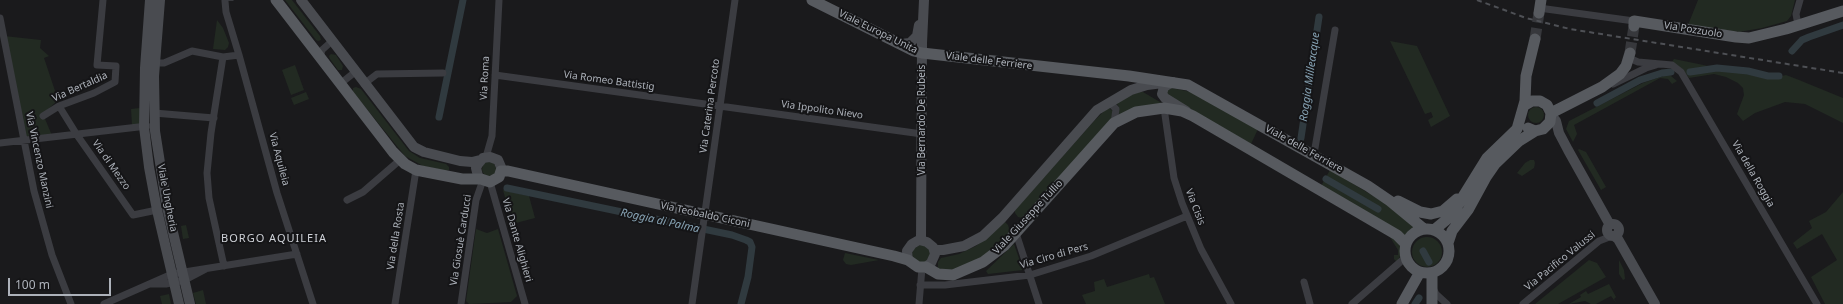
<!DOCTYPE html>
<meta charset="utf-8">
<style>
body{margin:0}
#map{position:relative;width:1843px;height:304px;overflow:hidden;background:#1a1a1c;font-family:"Noto Sans",sans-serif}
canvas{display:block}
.scale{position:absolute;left:8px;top:278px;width:103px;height:18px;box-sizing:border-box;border:2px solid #adb2ba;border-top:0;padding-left:5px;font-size:12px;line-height:14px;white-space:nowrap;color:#adb2ba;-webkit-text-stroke:3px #151517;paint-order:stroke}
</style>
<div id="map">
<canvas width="1843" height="304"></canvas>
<div class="scale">100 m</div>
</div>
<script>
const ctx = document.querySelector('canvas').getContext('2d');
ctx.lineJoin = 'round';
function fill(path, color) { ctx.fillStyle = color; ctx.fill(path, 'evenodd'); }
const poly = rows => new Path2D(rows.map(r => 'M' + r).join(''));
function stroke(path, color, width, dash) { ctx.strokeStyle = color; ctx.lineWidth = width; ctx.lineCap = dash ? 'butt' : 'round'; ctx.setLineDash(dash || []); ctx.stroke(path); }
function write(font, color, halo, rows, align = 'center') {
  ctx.font = font + ' "Noto Sans",sans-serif'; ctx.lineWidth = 4; ctx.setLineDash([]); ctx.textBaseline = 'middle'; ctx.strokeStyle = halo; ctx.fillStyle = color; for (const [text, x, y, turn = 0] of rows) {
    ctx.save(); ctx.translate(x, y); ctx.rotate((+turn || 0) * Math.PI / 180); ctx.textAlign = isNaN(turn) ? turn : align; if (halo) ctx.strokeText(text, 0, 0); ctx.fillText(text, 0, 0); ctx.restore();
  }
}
fill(poly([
 [285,0,292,0,320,36,321,40,318,41,316,40],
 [1698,0,1795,0,1791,16,1787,21,1762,28,1739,32,1688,25],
 [217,20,223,28,229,43,228,47,225,50,213,49],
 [4,36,41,40,40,48,49,56,44,58,58,100,43,114,53,138,23,141],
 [1390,41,1417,46,1450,116,1431,127,1428,120,1433,117,1431,112,1425,114],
 [331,54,336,55,343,66,342,70,338,70,330,59,329,56],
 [1674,59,1728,70,1777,77,1786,75,1799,80,1843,98,1843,123,1805,104,1785,102,1755,113,1743,121,1737,114,1744,95,1743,88,1738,83,1726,77,1714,74,1689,78,1682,69,1672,62],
 [295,65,304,90,291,95,282,70],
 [1666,75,1671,76,1677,81,1672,84,1668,79,1660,78,1574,125,1577,134,1573,142,1566,129,1569,121,1643,83],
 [356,87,361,89,409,151,420,158,446,164,449,167,449,170,446,171,423,166,405,156,353,92,353,88],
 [1172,88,1191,92,1258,129,1251,144,1167,96,1166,91],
 [306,92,309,99,294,105,291,98],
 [1139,92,1143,92,1165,105,1119,115,1119,107,1115,101],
 '1528 115a8 8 0 1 1 16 0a8 8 0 1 1-16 0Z',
 [140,108,141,124,132,125,131,109],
 [1109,108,1114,112,1112,118,1023,218,1018,217,1015,213,1015,210,1094,121,1106,109],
 [1579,149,1586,152,1606,187,1601,190,1578,150],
 [1530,160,1534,160,1535,163,1534,168,1522,176,1517,173,1525,163],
 '482 169a7 7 0 1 1 14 0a7 7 0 1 1-14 0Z',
 [1330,170,1380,200,1415,226,1404,236,1321,186],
 [503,190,529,196,535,218,512,224],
 [1843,192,1843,304,1825,304,1811,277,1837,260,1822,234,1797,249,1793,243,1812,228,1809,221,1826,212],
 [1005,222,1008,225,1010,232,994,249,964,268,942,272,938,268,938,262,941,258,959,254,976,246],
 [186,225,189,238,183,239,181,226],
 [476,229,487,233,498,229,517,296,511,302,469,304,466,301],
 [1388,234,1400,245,1400,256,1397,262,1394,259,1394,255,1398,255,1398,250],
 '1412 252a15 15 0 1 1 30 0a15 15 0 1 1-30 0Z',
 [1014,244,1023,270,988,274,986,271],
 '912 254a9 9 0 1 1 18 0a9 9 0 1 1-18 0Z',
 [845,253,879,260,851,265,846,264,843,260],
 [1589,260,1597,263,1606,277,1558,304,1535,304],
 [1619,260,1624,270,1625,279,1623,280,1619,274],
 [1149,274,1150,278,1154,277,1165,304,1086,304,1082,295,1095,291,1094,282,1104,279,1107,287],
 [1609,284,1616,297,1614,299,1617,304,1611,296,1596,304,1591,304,1585,301,1569,304,1581,297,1580,295,1586,291,1588,294],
 [203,290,206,304,196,304,193,293],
 [169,294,171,304,162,304,160,296]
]), '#222a22');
stroke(poly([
 [1792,51,1802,40,1809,37,1843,25],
 [1690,72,1717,68,1748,71,1768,76,1779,76],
 [1597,103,1640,80,1662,73,1671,72],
 [439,117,463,0],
 [1301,138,1319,17],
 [1326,179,1378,209],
 [507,188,732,235,746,240,750,242,752,247,748,277,741,304],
 [1423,251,1429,262],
 [1415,304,1419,298]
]), '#303a3f', 7);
stroke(poly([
 [230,1,230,0]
]), '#37383c', 7, [7, 3.5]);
stroke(poly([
 [1535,39,1539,13],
 [1630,53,1634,26]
]), '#37383c', 11, [11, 5.5]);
stroke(poly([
 [225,1,226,12,239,55,277,193,313,304],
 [1539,8,1634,21],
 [0,18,34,191,52,255,71,304],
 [1798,25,1796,14,1800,0],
 [223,57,211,133,207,173,209,198,224,266],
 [320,57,322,50,332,41],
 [1629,58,1638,62,1672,65,1681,72,1817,304],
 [155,63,164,63,192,51,223,57,239,55],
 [495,75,922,134],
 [340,84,355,72],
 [364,84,377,74,443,73],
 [1613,84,1646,68,1656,65],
 [1107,103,1111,104,1116,109,1114,123],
 [59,106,77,135,133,215,157,210],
 [1164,108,1174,178,1182,203,1201,249,1231,304],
 [154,113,214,118],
 [43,116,59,106,94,93,115,82,116,66,97,65,103,0],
 [0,143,147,126],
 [1314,154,1335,30],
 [486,157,492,136,499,0],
 [490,182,525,304],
 [347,200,363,192,400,160],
 [1016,233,1039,304],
 [1304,282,1310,304],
 [152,284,166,284,185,280,206,269],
 [920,285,945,285,1030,275,1091,256,1187,216],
 [1433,288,1436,294,1447,304],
 [104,304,172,274,297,254],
 [395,304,416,170],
 [461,304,476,200,483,180],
 [692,304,735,0],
 [919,304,922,268],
 [1352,304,1406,257],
 [1523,304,1599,241,1612,236]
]), '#3b3c41', 7);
stroke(poly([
 [150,0,145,68,144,127,149,167,157,210,179,304],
 [160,0,154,76,155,131,167,207,190,304],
 [301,0,414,147,424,152,460,161,472,162,480,160],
 [901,44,910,43,917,36,919,25],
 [1173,82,1164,87,1162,94,1165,98,1186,111],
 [1551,115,1556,121,1559,133,1568,150,1610,225],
 [481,179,478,176,476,168,478,164,483,158,490,157,498,160,501,167,501,171],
 '1607 230a6 6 0 1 1 12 0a6 6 0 1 1-12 0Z',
 [1614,236,1618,239,1655,304],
 [921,240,922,43,924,0],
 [934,250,943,250,964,246,983,236,1002,218,1097,110,1131,90,1147,85,1163,83],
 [908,260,907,251,912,244,919,240,927,242,933,247,935,254,931,263,926,267]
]), '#494b50', 10);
stroke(poly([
 [276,0,393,152,405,164,416,170,462,179,481,179,490,182,499,177,501,171,508,171,894,256,908,260,918,267,926,267,938,274,953,275,983,262,1004,246,1114,123,1136,112,1164,108,1182,111,1193,116,1397,235,1406,244],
 [812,0,914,51,922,53,1129,76,1188,85,1368,186,1390,201,1424,229],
 [1539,13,1541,0],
 [1634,26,1634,21,1736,37,1749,38,1786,29,1843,11],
 [1525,105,1532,101,1540,101,1547,105,1551,113,1550,122,1543,129,1535,131,1528,128],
 [1551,113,1602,87,1620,74,1626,66,1630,53],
 [1398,201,1420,212,1431,214,1443,211,1457,199],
 '1405 251a22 22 0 1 1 44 0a22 22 0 1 1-44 0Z',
 [1434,230,1451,216,1487,158,1517,129,1525,101,1526,76,1535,39],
 [1448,243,1452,231,1468,210,1486,177,1495,164,1519,141,1535,131],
 [1402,304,1420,272],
 [1432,304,1432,273]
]), '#575a5f', 11);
stroke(poly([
 [1477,0,1526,18,1570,29,1843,73]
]), '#4e5055', 2, [5, 4]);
write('10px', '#adb2ba', '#151517', [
 ["Via Pozzuolo",1693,30,9],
 ["Viale Europa Unita",878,32,26],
 ["Viale delle Ferriere",989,61,7],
 ["Via Roma",485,78,-87],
 ["Via Romeo Battistig",609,81,8],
 ["Via Bertaldia",80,87,-24],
 ["Via Caterina Percoto",710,106,-82],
 ["Via Ippolito Nievo",822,110,8],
 ["Via Bernardo De Rubeis",922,120,-90],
 ["Viale delle Ferriere",1304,149,29],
 ["Via Aquileia",279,159,75],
 ["Via Vincenzo Manzini",39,160,78],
 ["Via di Mezzo",111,165,55],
 ["Via della Roggia",1753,174,60],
 ["Viale Ungheria",167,198,79],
 ["Via Cisis",1195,207,69],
 ["Via Teobaldo Ciconi",705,215,12],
 ["Viale Giuseppe Tullio",1028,217,-47],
 ["Via della Rosta",396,236,-81],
 ["Via Giosuè Carducci",461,240,-81],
 ["Via Dante Alighieri",517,240,74],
 ["Via Ciro di Pers",1054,256,-16],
 ["Via Pacifico Valussi",1560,261,-39]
]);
write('italic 11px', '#86a2b3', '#151517', [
 ["Roggia Milleacque",1310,77,-82],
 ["Roggia di Palma",660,221,12]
]);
ctx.letterSpacing = '1px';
write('11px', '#ced1d7', '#151517', [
 ["BORGO AQUILEIA",274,239]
]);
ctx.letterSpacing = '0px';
</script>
